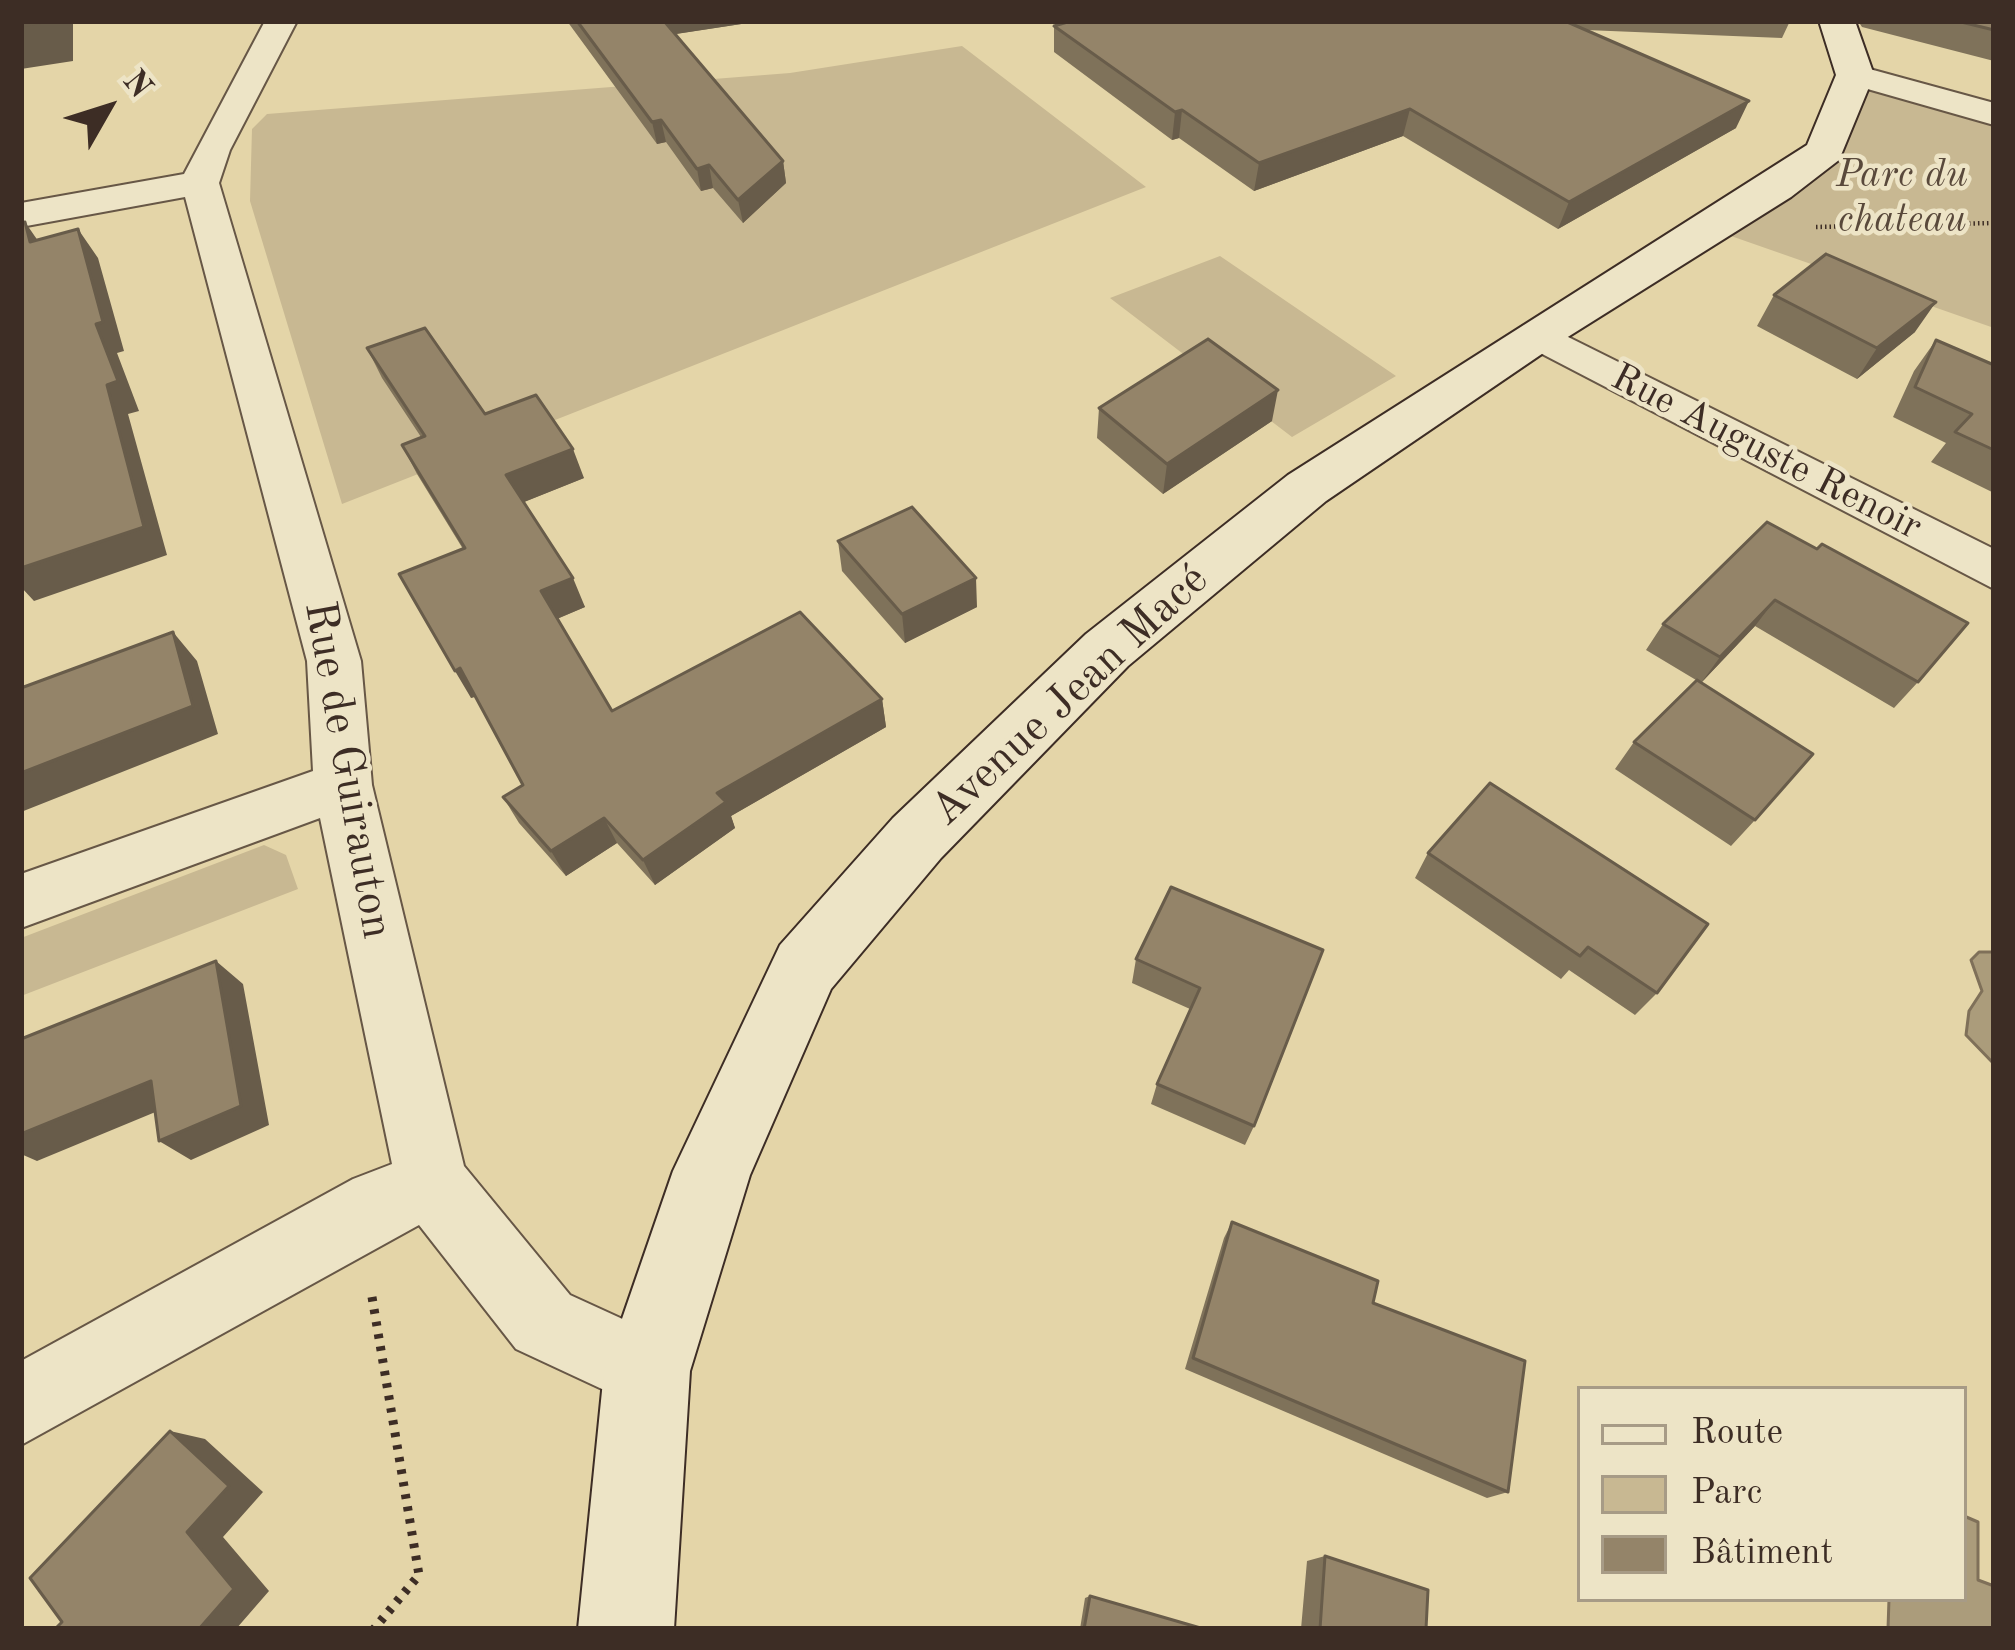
<!DOCTYPE html>
<meta charset="utf-8">
<style>
body{margin:0}
#map{position:relative;width:2015px;height:1650px;overflow:hidden;background:#e4d5a8;font-family:"Old Standard TT",serif}
canvas{display:block}
.frame{position:absolute;inset:0;border:24px solid #3d2d25;pointer-events:none}
.legend{position:absolute;left:1577px;top:1386px;width:390px;height:216px;box-sizing:border-box;background:#ede4c6;border:3px solid #a79b86;margin:0;padding:15px 21px;list-style:none;font-size:36px;color:#3d2d25}
.legend li{display:flex;align-items:center;gap:24px;height:60px}
.legend b{width:60px;border:3px solid #a79b86}
.north{position:absolute;left:48px;top:48px;width:120px;height:120px;-webkit-text-stroke:9px #ede4c6;paint-order:stroke;rotate:51deg;font-size:33px;font-weight:700;line-height:48px;text-align:center;color:#3d2d25}
.north::after{content:'';display:block;margin:auto;width:42px;height:54px;background:#3d2d25;clip-path:polygon(50% 0,100% 100%,50% 72%,0 100%)}
</style>
<div id="map">
<canvas width="2015" height="1650"></canvas>
<div class="frame"></div>
<ul class="legend">
<li><b style="height:15px;background:#ede4c6"></b>Route</li>
<li><b style="height:33px;background:#c8b892"></b>Parc</li>
<li><b style="height:33px;background:#948469"></b>Bâtiment</li>
</ul>
<div class="north">N</div>
</div>
<script>
const ctx = document.querySelector('canvas').getContext('2d');
ctx.lineJoin = 'round';
function fill(path, color) { ctx.fillStyle = color; ctx.fill(path, 'evenodd'); }
const poly = rows => new Path2D(rows.map(r => 'M' + r).join(''));
function stroke(path, color, width, dash) { ctx.strokeStyle = color; ctx.lineWidth = width; ctx.lineCap = dash ? 'butt' : 'round'; ctx.setLineDash(dash || []); ctx.stroke(path); }
function write(font, color, halo, rows, align = 'center') {
  ctx.font = font + ' "Old Standard TT",serif'; ctx.lineWidth = 9; ctx.setLineDash([]); ctx.textBaseline = 'middle'; ctx.strokeStyle = halo; ctx.fillStyle = color; for (const [text, x, y, turn = 0] of rows) {
    ctx.save(); ctx.translate(x, y); ctx.rotate((+turn || 0) * Math.PI / 180); ctx.textAlign = isNaN(turn) ? turn : align; if (halo) ctx.strokeText(text, 0, 0); ctx.fillText(text, 0, 0); ctx.restore();
  }
}
fill(poly([
 [962,46,1146,187,342,504,250,201,252,129,267,114,790,73],
 [1855,75,1994,114,1994,328,1711,229,1824,151],
 [1220,256,1396,376,1292,437,1110,298],
 [264,845,286,855,298,889,21,996,21,938]
]), '#c8b892');
const water = poly([
 [1979,952,1994,952,1994,1064,1966,1035,1969,1011,1982,991,1971,960,1979,952],
 [1964,1516,1978,1522,1978,1580,1994,1586,1994,1629,1888,1629,1889,1599,1964,1599,1964,1516]
]);
fill(water, '#ab9c7b');
stroke(water, '#7f7059', 3);
const street = poly([
 [265,21,297,21,230,150,219,183,361,661,372,785,464,1166,570,1295,675,1343,686,1371,675,1399,647,1410,516,1349,419,1225,21,1445,21,1361,353,1179,392,1164,320,818,21,928,21,874,313,771,307,661,185,197,21,227,21,203,184,174,265,21],
 [1855,65,1994,103,1994,125,1843,82,1838,75,1855,65],
 [1538,322,1994,549,1994,589,1523,344,1516,335,1523,326,1538,322]
]);
const secondary = poly([
 [1819,21,1855,21,1874,75,1839,160,1791,197,1555,345,1326,501,1128,666,941,858,831,989,750,1175,690,1371,674,1629,578,1629,604,1371,673,1171,780,945,893,818,1086,634,1288,475,1807,145,1836,75,1819,21]
]);
stroke(street, '#675746', 4);
stroke(secondary, '#3d2d25', 4);
stroke(poly([
 [1816,227,1994,223]
]), '#3d2d25', 4.5, [1.5, 3]);
stroke(poly([
 [372,1297,419,1575,374,1629]
]), '#3d2d25', 9, [4.5, 8]);
fill(street, '#ede4c6');
fill(secondary, '#ede4c6');
fill(poly([
 [567,21,761,21,675,34,783,161,786,183,743,223,713,188,701,191,666,142,657,144],
 [1071,21,1790,21,1782,38,1586,30,1736,128,1558,229,1403,136,1254,191,1179,138,1172,140,1054,52,1054,26],
 [1858,21,1994,21,1994,61,1862,27],
 [1774,295,1915,332,1857,379,1757,326],
 [1936,340,1994,365,1994,493,1931,462,1946,443,1893,417,1914,371],
 [367,348,485,414,584,478,524,502,585,607,557,619,612,711,882,699,886,727,731,816,735,828,655,885,617,843,566,876,519,823,503,797,523,785,475,697,471,698,463,549,417,474,402,445,421,437,382,378],
 [1099,408,1272,421,1163,494,1097,438],
 [1767,522,1918,682,1894,708,1755,626,1701,683,1646,650,1663,624],
 [838,541,977,607,905,643,842,571],
 [1634,742,1755,820,1731,846,1615,769],
 [1490,783,1657,993,1635,1015,1569,970,1561,979,1415,878,1428,853],
 [1171,887,1254,1126,1245,1145,1151,1104,1157,1084,1190,1009,1132,983,1136,959],
 [1232,1222,1373,1303,1508,1492,1487,1498,1185,1369,1224,1238],
 [1325,1556,1426,1629,1301,1629,1307,1561],
 [1090,1596,1204,1629,1080,1629,1085,1598]
]), '#7f725a');
fill(poly([
 [49,21,73,21,73,61,21,69,21,26],
 [660,21,761,21,663,36],
 [1749,101,1736,128,1558,229,1569,202],
 [1410,109,1403,136,1254,191,1259,163],
 [1182,110,1179,138,1172,140,1175,112],
 [661,120,666,142,657,144,652,122],
 [783,161,786,183,743,223,738,200],
 [709,165,713,188,701,191,697,169],
 [25,222,45,251,30,242],
 [78,229,98,258,124,351,117,353,139,411,128,414,167,555,34,601,21,587,21,568,107,385],
 [1936,302,1915,332,1857,379,1877,348],
 [1278,390,1272,421,1163,494,1167,464],
 [573,449,584,478,519,504,506,475],
 [573,578,585,607,554,620,541,591],
 [976,578,977,607,905,643,902,614],
 [1775,600,1755,626,1701,683,1720,657],
 [173,632,197,661,218,734,21,812,21,773],
 [460,668,476,696,471,698,455,671],
 [882,699,886,727,731,816,735,828,655,885,643,860,717,793],
 [604,818,617,843,566,876,551,851],
 [216,961,243,984,269,1125,191,1160,159,1141],
 [151,1081,182,1101,37,1161,21,1154,21,1134],
 [170,1431,205,1439,263,1492,223,1537,269,1591,236,1629,199,1629,187,1532]
]), '#685c4a');
const building = poly([
 [21,21,49,21,21,26,21,21],
 [577,21,664,21,783,161,738,200,709,165,697,169,661,120,652,122,577,21],
 [1071,21,1565,21,1749,101,1569,202,1410,109,1259,163,1182,110,1175,112,1054,26,1071,21],
 [1957,21,1994,21,1994,30,1957,21],
 [25,222,30,242,78,229,103,322,96,324,118,381,107,385,144,527,21,568,21,223,25,222],
 [1826,254,1936,302,1877,348,1774,295,1826,254],
 [425,328,485,414,536,395,573,449,506,475,573,578,541,591,612,711,800,612,882,699,717,793,726,802,643,860,604,818,551,851,503,797,523,785,460,668,455,671,399,574,465,548,402,445,425,436,367,348,425,328],
 [1208,339,1278,390,1167,464,1099,408,1208,339],
 [1936,340,1994,365,1994,450,1955,432,1972,414,1915,387,1936,340],
 [912,507,976,578,902,614,838,541,912,507],
 [1767,522,1817,549,1822,544,1968,623,1918,682,1775,600,1720,657,1663,624,1767,522],
 [173,632,193,706,21,773,21,688,173,632],
 [1697,680,1813,754,1755,820,1634,742,1697,680],
 [1490,783,1708,924,1657,993,1588,947,1580,956,1428,853,1490,783],
 [1171,887,1323,950,1254,1126,1157,1084,1200,988,1136,959,1171,887],
 [216,961,241,1106,159,1141,151,1081,21,1134,21,1039,216,961],
 [1232,1222,1378,1281,1373,1303,1525,1361,1508,1492,1193,1358,1232,1222],
 [170,1431,229,1486,187,1532,234,1589,199,1629,55,1629,62,1622,30,1578,170,1431],
 [1325,1556,1428,1590,1426,1629,1320,1629,1325,1556],
 [1090,1596,1204,1629,1084,1629,1090,1596]
]);
fill(building, '#948469');
stroke(building, '#685c4a', 3);
write('italic 39px', '#59493b', '#ede4c6', [
 ["Parc du",1902,176],
 ["chateau",1902,221]
]);
write('39px', '#3d2d25', '#ede4c6', [
 ["Rue Auguste Renoir",1766,453,27]
]);
write('45px', '#3d2d25', '#ede4c6', [
 ["Avenue Jean Macé",1070,696,-43],
 ["Rue de Guirauton",347,770,80]
]);
</script>
